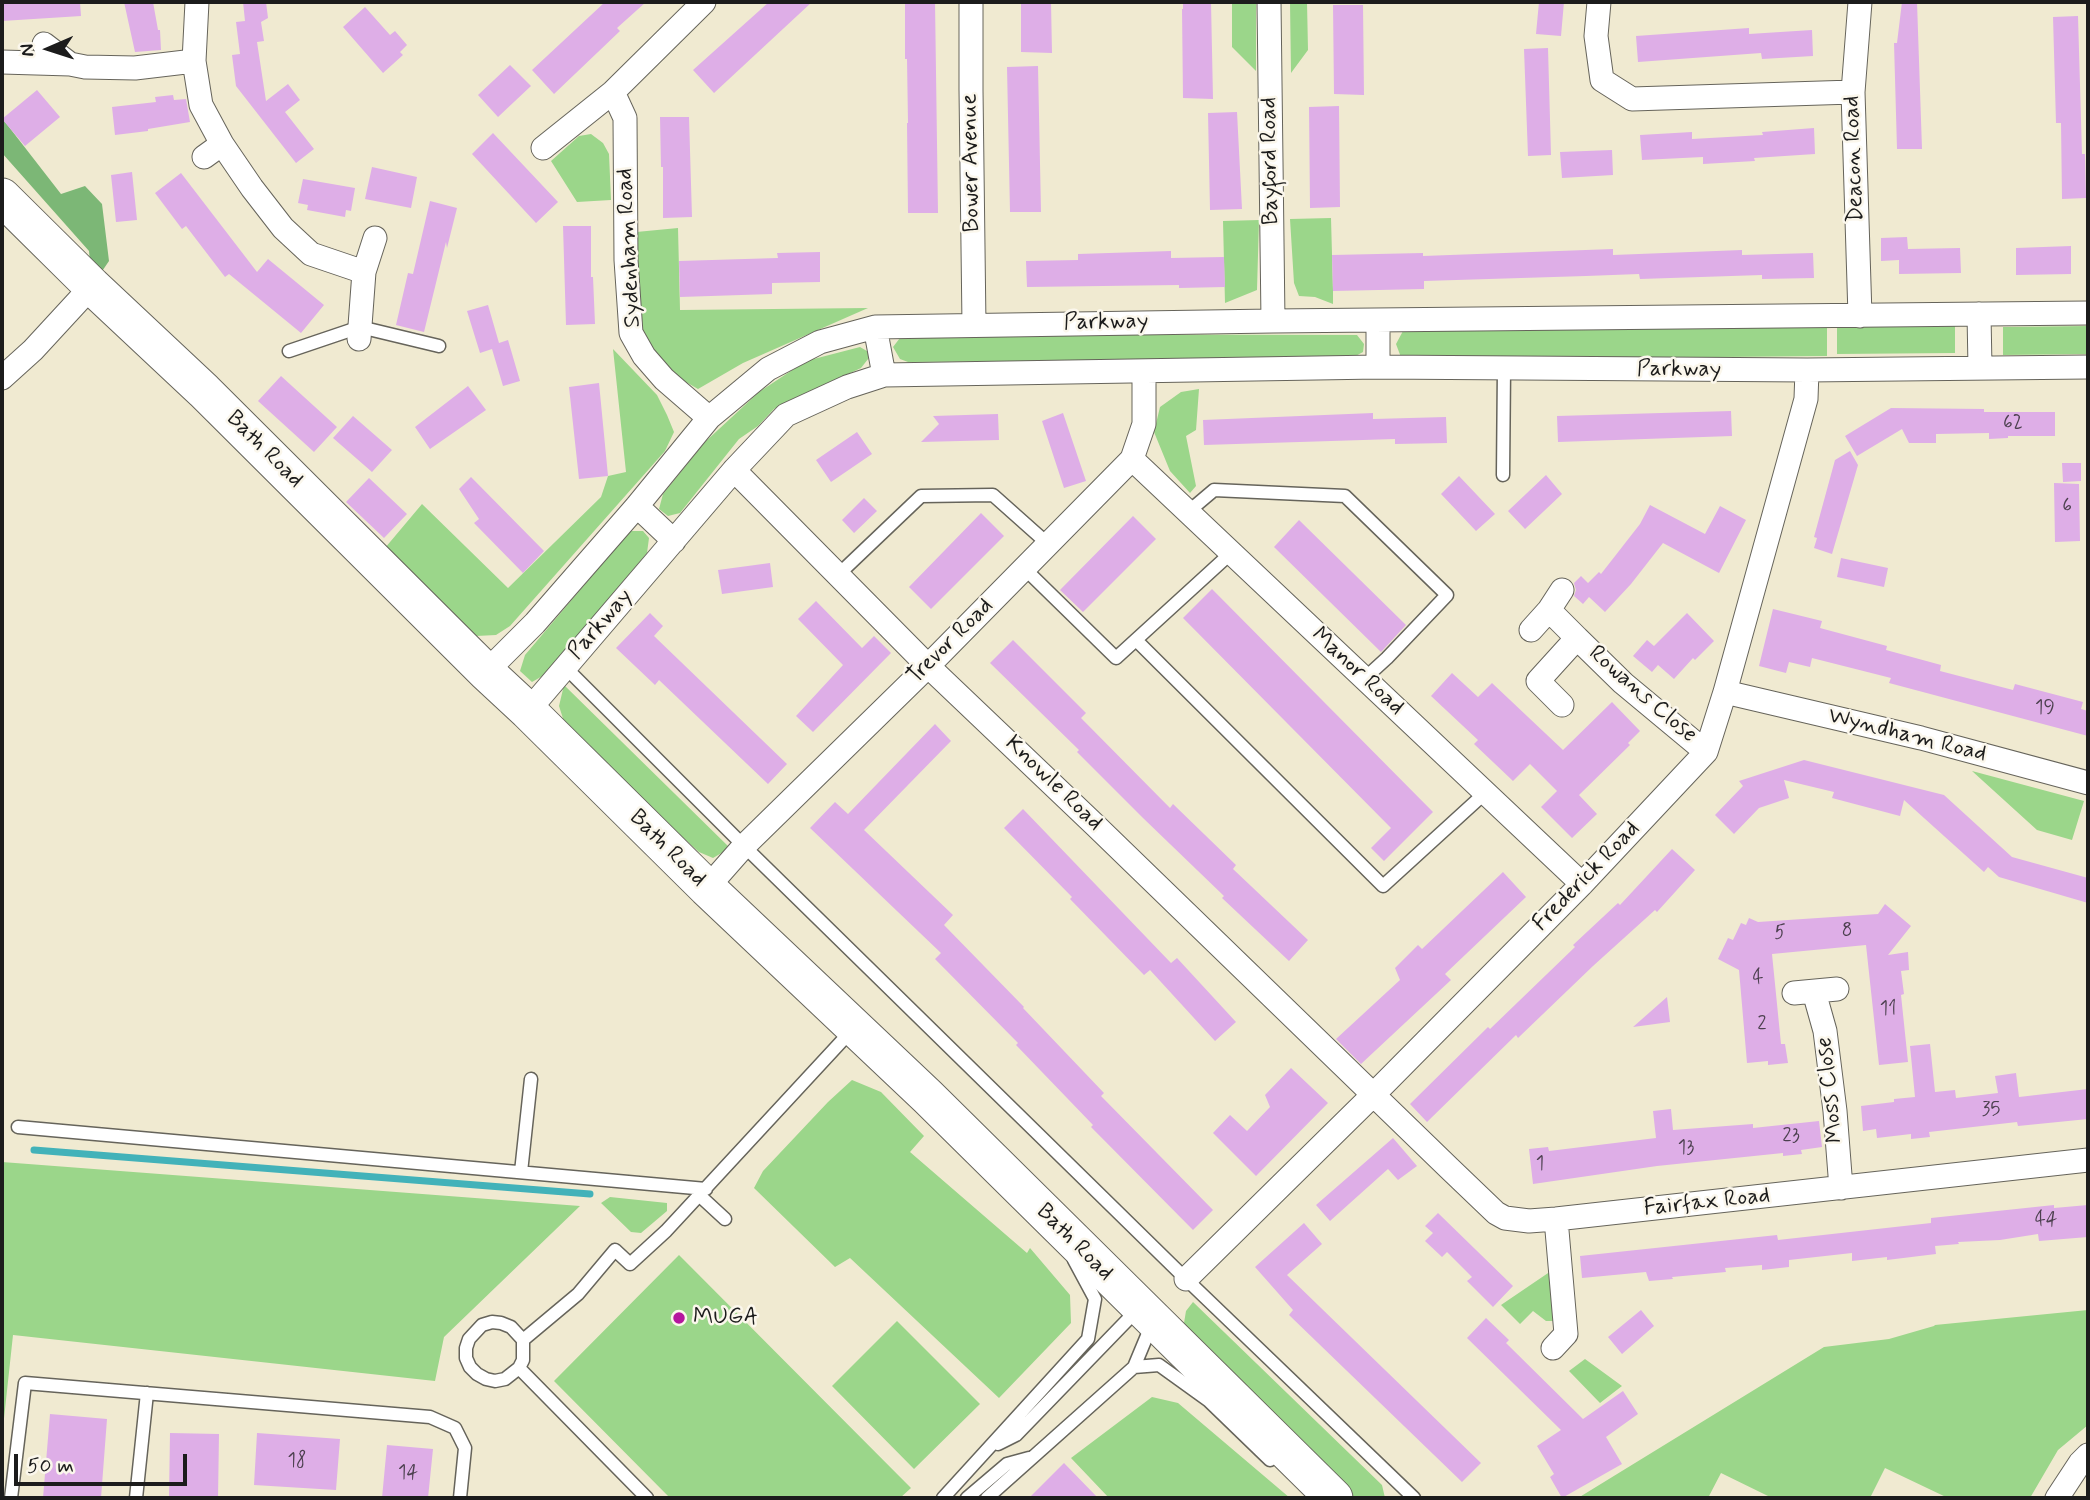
<!DOCTYPE html>
<style>
body{margin:0}
#map{position:relative;width:2090px;height:1500px;overflow:hidden;background:#f0ead1;font-family:Mynerve,sans-serif}
canvas{display:block}
.frame{position:absolute;inset:0;border:4px solid #1c1c1c;pointer-events:none}
.north{position:absolute;left:14px;top:14px;width:70px;height:70px;-webkit-text-stroke:5px #fbf7ec;paint-order:stroke;rotate:267deg;font-size:19px;font-weight:700;line-height:28px;text-align:center;color:#1c1c1c}
.north::after{content:'';display:block;margin:auto;width:24px;height:32px;background:#1c1c1c;clip-path:polygon(50% 0,100% 100%,50% 72%,0 100%)}
.scale{position:absolute;left:14px;top:1454px;width:173px;height:32px;box-sizing:border-box;border:4px solid #1c1c1c;border-top:0;padding-left:9px;font-size:21px;line-height:24px;white-space:nowrap;color:#1c1c1c;-webkit-text-stroke:5px #fbf7ec;paint-order:stroke}
</style>
<div id="map">
<canvas width="2090" height="1500"></canvas>
<div class="frame"></div>
<div class="north">N</div>
<div class="scale">50 m</div>
</div>
<script>
const ctx = document.querySelector('canvas').getContext('2d');
ctx.lineJoin = 'round';
function fill(path, color) { ctx.fillStyle = color; ctx.fill(path, 'evenodd'); }
const poly = rows => new Path2D(rows.map(r => 'M' + r).join(''));
function stroke(path, color, width, dash) { ctx.strokeStyle = color; ctx.lineWidth = width; ctx.lineCap = dash ? 'butt' : 'round'; ctx.setLineDash(dash || []); ctx.stroke(path); }
function write(font, color, halo, rows, align = 'center') {
  ctx.font = font + ' Mynerve,sans-serif'; ctx.lineWidth = 5; ctx.setLineDash([]); ctx.textBaseline = 'middle'; ctx.strokeStyle = halo; ctx.fillStyle = color; for (const [text, x, y, turn = 0] of rows) {
    ctx.save(); ctx.translate(x, y); ctx.rotate((+turn || 0) * Math.PI / 180); ctx.textAlign = isNaN(turn) ? turn : align; if (halo) ctx.strokeText(text, 0, 0); ctx.fillText(text, 0, 0); ctx.restore();
  }
}
fill(poly([
 [1232,2,1256,2,1256,71,1232,47],
 [1290,2,1307,2,1308,50,1291,73],
 [591,134,603,143,609,154,611,200,577,202,551,161,579,136],
 [1331,218,1333,291,1333,304,1315,297,1299,296,1294,283,1290,219],
 [1259,220,1257,290,1225,303,1223,221],
 [678,228,680,310,868,308,743,363,698,389,665,370,642,337,626,233],
 [1955,326,1955,353,1837,354,1837,327],
 [2088,326,2088,354,2003,355,2003,327],
 [1827,327,1827,356,1402,360,1396,344,1403,331],
 [903,334,1357,335,1364,344,1363,352,1350,359,908,362,900,359,893,347],
 [860,347,872,354,861,368,774,409,758,426,739,439,680,513,668,516,659,509,663,494,705,442,759,392,806,361],
 [613,349,657,395,667,415,674,432,665,451,510,626,496,635,476,636,385,548,422,504,508,588,601,497,608,476,626,472],
 [1199,389,1196,430,1186,436,1196,486,1190,493,1170,471,1154,432,1160,407,1181,392],
 [630,531,643,531,649,538,647,553,546,674,532,682,520,671,525,655],
 [564,685,730,848,713,858,699,852,568,734,559,706],
 [1972,771,2084,801,2072,840,2037,830],
 [852,1080,881,1092,924,1136,910,1152,1027,1253,1030,1248,1070,1295,1071,1323,999,1398,850,1258,835,1267,754,1188,763,1171,828,1102],
 [2,1162,580,1206,444,1337,435,1381,13,1335,2,1437],
 [610,1197,667,1203,667,1211,641,1233,631,1232,601,1203],
 [679,1255,911,1488,900,1498,670,1498,554,1381],
 [1554,1269,1554,1321,1546,1321,1533,1311,1520,1324,1501,1305],
 [1193,1302,1382,1485,1385,1498,1352,1498,1185,1335,1184,1323,1186,1311],
 [2088,1310,2088,1425,2058,1450,2030,1498,1948,1498,1885,1468,1870,1498,1838,1498,1834,1497,1831,1498,1768,1498,1768,1496,1721,1473,1708,1498,1578,1498,1824,1347,1889,1339,1934,1326,1935,1325],
 [897,1321,980,1404,914,1469,832,1386],
 [1585,1359,1622,1386,1600,1403,1569,1371],
 [1152,1397,1178,1403,1290,1498,1109,1498,1071,1458]
]), '#9bd68a');
fill(poly([
 [2,118,61,194,85,186,102,204,109,261,92,286,89,251,2,153]
]), '#7cb776');
stroke(poly([
 [34,1150,590,1194]
]), '#42b2b9', 7);
fill(poly([
 [2,2,80,2,81,16,2,21],
 [124,2,153,2,158,30,160,30,161,50,135,52],
 [243,2,266,2,268,18,261,22,264,41,257,42,266,101,288,84,300,100,285,112,314,149,296,163,236,86,232,55,240,54,236,22,245,21],
 [605,2,646,2,617,28,620,31,554,94,532,70],
 [769,2,812,2,714,93,693,70],
 [905,2,935,2,938,213,908,213,907,123,908,123,907,59,905,59],
 [1021,2,1051,2,1052,53,1021,52],
 [1183,2,1211,2,1213,99,1183,98,1182,9,1183,9],
 [1539,2,1564,2,1561,36,1536,34],
 [1902,2,1917,2,1922,149,1897,149,1894,43,1897,43],
 [1333,5,1363,5,1364,95,1334,94],
 [365,7,390,35,395,31,407,45,400,52,403,55,383,73,343,27],
 [2078,16,2082,154,2085,154,2086,198,2062,199,2061,123,2056,123,2053,17],
 [1749,28,1749,34,1812,30,1813,56,1762,59,1761,53,1638,62,1636,36],
 [1548,48,1551,155,1528,156,1524,49],
 [510,65,531,86,498,117,478,95],
 [1038,66,1041,212,1010,212,1007,67],
 [37,90,60,117,25,146,2,119],
 [173,95,174,100,186,99,190,122,148,129,148,131,115,135,112,107,156,102,155,97],
 [1339,106,1340,207,1310,208,1309,107],
 [1237,112,1242,209,1210,210,1208,113],
 [660,117,689,117,692,217,663,218,663,167,661,167],
 [1814,128,1815,154,1754,158,1755,161,1703,164,1703,157,1642,160,1640,135,1692,132,1692,139,1763,135,1762,132],
 [493,133,558,202,536,223,472,154],
 [1612,150,1613,175,1562,178,1560,152],
 [372,167,417,177,411,208,365,199],
 [132,172,137,220,116,222,111,175],
 [181,173,257,272,268,259,324,305,301,333,229,274,225,277,186,226,182,229,155,193],
 [303,179,355,188,351,211,346,210,345,217,307,210,308,205,298,203],
 [430,201,457,208,447,248,446,242,424,332,396,325,408,273,413,274],
 [563,226,591,226,591,277,593,277,595,324,566,325],
 [1907,237,1908,249,1960,248,1961,273,1899,274,1899,260,1881,261,1881,238],
 [2071,246,2071,274,2016,275,2016,248],
 [1613,249,1613,255,1742,250,1742,255,1813,253,1814,278,1762,279,1762,275,1640,279,1639,274,1586,276,1424,281,1424,289,1333,291,1332,255,1423,253,1423,256],
 [1171,251,1171,258,1224,257,1225,287,1179,288,1179,285,1027,287,1026,261,1078,260,1078,254],
 [820,252,820,282,772,283,772,294,680,297,679,261,778,258,777,253],
 [488,305,499,343,508,340,520,381,503,386,492,349,480,353,467,311],
 [281,376,337,427,314,452,258,401],
 [599,383,608,476,579,479,569,387],
 [468,386,486,410,430,449,415,427],
 [1891,408,1984,409,1984,412,2055,412,2055,436,2008,436,2008,438,1989,439,1989,433,1936,434,1936,443,1909,443,1902,429,1857,456,1845,436],
 [1731,411,1732,436,1558,442,1557,416],
 [1063,413,1086,481,1064,488,1042,421],
 [1373,413,1373,419,1446,417,1447,443,1395,444,1395,439,1204,445,1203,420],
 [998,414,999,440,921,442,939,424,933,416],
 [353,416,392,450,372,472,333,438],
 [857,432,872,454,831,482,816,460],
 [1850,451,1858,465,1832,554,1814,548,1817,538,1814,537,1835,460],
 [2062,463,2081,463,2081,481,2063,482],
 [1546,475,1562,494,1525,529,1508,511],
 [1459,476,1495,514,1476,531,1441,494],
 [471,477,544,551,523,573,474,523,479,519,459,489],
 [369,478,407,514,384,538,346,502],
 [2054,483,2079,484,2080,541,2055,542],
 [864,498,877,511,854,533,842,520],
 [1650,505,1705,534,1720,506,1746,520,1719,573,1663,543,1631,584,1605,612,1589,597,1583,604,1574,596,1576,590,1574,583,1581,576,1588,583,1599,572,1601,574,1640,524],
 [981,513,1004,536,931,609,909,587],
 [1133,516,1156,539,1083,612,1060,590],
 [1299,520,1406,625,1381,652,1274,547],
 [1841,558,1888,568,1884,587,1837,577],
 [770,563,773,587,722,594,718,570],
 [1212,589,1433,812,1384,861,1371,848,1391,828,1183,618],
 [816,601,862,648,874,636,891,653,813,732,796,716,843,665,798,619],
 [1773,609,1822,621,1820,628,1887,646,1886,650,1941,665,1940,671,2013,690,2015,684,2083,702,2081,709,2088,711,2088,736,1889,683,1891,678,1812,658,1810,667,1789,662,1786,673,1759,666],
 [650,613,663,626,654,636,787,764,768,784,659,680,655,685,616,648],
 [1687,613,1714,641,1695,660,1693,658,1674,679,1658,665,1652,672,1633,656,1647,640,1654,646],
 [1013,640,1086,713,1081,718,1170,808,1173,804,1236,865,1233,869,1308,940,1289,961,1222,898,1224,896,1143,818,1077,752,1079,750,990,663],
 [1452,673,1478,697,1492,683,1563,750,1612,702,1640,731,1628,743,1630,745,1579,795,1597,814,1572,838,1541,807,1557,791,1530,764,1513,781,1474,744,1478,740,1431,696],
 [935,724,951,741,864,830,953,915,944,925,1024,1007,1023,1008,1104,1093,1101,1096,1213,1210,1193,1230,1091,1127,1093,1125,1016,1045,1018,1043,935,959,941,953,810,828,835,802,848,814],
 [1804,760,1944,795,2012,857,2088,878,2088,903,1999,877,1988,867,1984,872,1904,800,1900,816,1832,798,1834,792,1784,780,1789,798,1759,808,1734,834,1715,815,1743,786,1739,781],
 [1023,809,1171,963,1177,958,1236,1022,1215,1041,1150,970,1144,975,1070,899,1072,897,1004,828],
 [1672,849,1695,870,1657,912,1655,910,1593,966,1518,1038,1516,1035,1427,1122,1410,1104,1488,1027,1490,1029,1575,947,1573,945,1618,903,1620,905],
 [1503,872,1526,897,1445,974,1451,980,1361,1064,1336,1039,1400,980,1395,968,1418,945,1422,949],
 [1885,904,1911,926,1888,955,1908,952,1909,970,1901,971,1904,994,1901,995,1908,1062,1879,1065,1866,945,1772,954,1781,1044,1785,1044,1788,1063,1768,1065,1768,1061,1747,1063,1739,970,1718,959,1728,938,1733,940,1741,923,1746,925,1749,918,1758,922,1878,914],
 [1667,997,1670,1022,1633,1027],
 [1930,1044,1935,1092,1955,1090,1956,1098,1998,1093,1995,1076,2016,1073,2019,1097,2088,1089,2088,1119,2018,1126,2017,1122,1929,1132,1930,1137,1911,1139,1911,1134,1877,1138,1876,1129,1863,1131,1861,1106,1894,1102,1894,1099,1915,1097,1910,1046],
 [1291,1068,1328,1103,1256,1176,1213,1133,1230,1115,1247,1131,1270,1107,1265,1095],
 [1671,1109,1673,1130,1753,1124,1753,1128,1819,1121,1822,1147,1801,1150,1802,1154,1783,1156,1783,1153,1657,1166,1533,1184,1529,1149,1548,1147,1549,1151,1656,1138,1653,1111],
 [1393,1138,1417,1166,1398,1180,1388,1169,1330,1221,1316,1205],
 [2054,1205,2054,1208,2088,1205,2088,1237,2039,1241,2038,1234,2000,1240,1958,1242,1959,1244,1935,1246,1936,1254,1887,1260,1887,1257,1852,1261,1852,1253,1789,1260,1789,1267,1762,1270,1762,1265,1725,1268,1726,1272,1672,1277,1673,1279,1649,1281,1646,1272,1582,1278,1580,1256,1777,1235,1778,1240,1931,1223,1931,1218],
 [1438,1213,1513,1286,1493,1307,1467,1281,1472,1277,1447,1252,1442,1257,1425,1241,1433,1233,1425,1226],
 [1304,1223,1322,1244,1287,1275,1481,1463,1462,1482,1289,1315,1293,1310,1255,1267],
 [1641,1310,1654,1326,1622,1354,1608,1337],
 [1486,1318,1509,1340,1506,1343,1583,1419,1623,1391,1638,1414,1606,1437,1622,1464,1562,1498,1550,1477,1554,1474,1537,1446,1561,1430,1467,1338],
 [50,1414,107,1419,101,1498,43,1498],
 [170,1433,219,1434,218,1498,169,1498],
 [257,1433,340,1439,336,1490,254,1485],
 [387,1445,433,1449,428,1498,382,1498],
 [1064,1463,1098,1498,1029,1498]
]), '#deaee7');
const service = poly([
 [289,351,360,327,439,346],
 [1503,475,1504,368],
 [1188,512,1214,490,1345,496,1447,595,1387,658,1364,679],
 [1024,568,1116,658,1231,553],
 [838,575,921,496,993,495,1048,544],
 [1136,640,1383,886,1485,793],
 [565,667,744,846,1186,1279,1414,1498],
 [18,1127,706,1189],
 [521,1172,531,1079],
 [699,1195,725,1219],
 [492,1322,501,1323,511,1327,523,1340,523,1360,519,1368,505,1379,495,1381,486,1379,477,1374,470,1367,466,1358,466,1348,469,1339,482,1325,492,1322],
 [523,1340,578,1294,615,1250,630,1264,666,1231,852,1030],
 [1134,1367,1149,1331,1148,1325],
 [519,1368,647,1498],
 [998,1444,1016,1435,1138,1309],
 [11,1498,25,1383,430,1417,455,1428,465,1448,460,1498],
 [136,1498,147,1393],
 [943,1498,1088,1339,1095,1299,1074,1260],
 [967,1498,1007,1464,1029,1458],
 [987,1498,1134,1367,1159,1365,1209,1401,1270,1460]
]);
const minor = poly([
 [197,2,194,61,201,105,222,144,252,188,283,228,311,254,364,272,359,339],
 [971,2,971,90,974,325],
 [1269,2,1273,321],
 [1599,2,1596,36,1602,80,1632,99,1853,92],
 [1860,2,1853,92,1860,316],
 [44,44,70,64],
 [2,62,70,64,85,67,135,68,194,61],
 [613,92,625,118,626,260,631,333,644,356,664,379,709,418],
 [543,148,613,92,704,2],
 [204,157,222,144],
 [364,272,375,238],
 [1979,314,1980,368],
 [875,327,884,375],
 [1378,367,1378,320],
 [2,378,33,350,92,286],
 [1132,459,1582,884],
 [734,470,928,666,1096,826,1449,1168,1496,1213,1505,1218,1529,1221,1556,1219,2088,1160],
 [637,506,674,541],
 [1549,610,1562,590],
 [1531,630,1549,610,1577,638,1538,681,1562,705],
 [1577,638,1623,683,1706,752],
 [486,672,535,623,637,506,709,418,768,369,820,342,875,327,1273,321,2088,313],
 [1725,692,1921,738,2088,783],
 [528,711,734,470,786,415,847,387,884,375,1378,367,1807,370,2088,367],
 [707,888,744,846,928,666,1132,459,1144,424,1144,371],
 [1814,992,1825,1031,1835,1111,1841,1188],
 [1794,993,1837,989],
 [1186,1279,1373,1095,1582,884,1706,752,1725,692,1806,399,1807,370],
 [1553,1348,1566,1334,1556,1219],
 [2057,1498,2080,1463,2088,1455]
]);
const primary = poly([
 [2,197,92,286,204,391,486,672,528,711,707,888,928,1097,1334,1498]
]);
stroke(service, '#66645b', 15);
stroke(minor, '#66645b', 25);
stroke(primary, '#66645b', 39);
stroke(service, '#fff', 12);
stroke(minor, '#fff', 23);
stroke(primary, '#fff', 37);
for (const [x, y, r, color] of [
 [679,1318,7,"#b5179e"]
]) { const dot = new Path2D(); dot.arc(x, y, r, 0, 2 * Math.PI); ctx.fillStyle = color; ctx.fill(dot); stroke(dot, '#fbf7ec', 2.5); }
write('19px', '#4c404f', null, [
 ["62",2013,424],
 ["6",2067,507],
 ["19",2045,709],
 ["8",1847,932],
 ["5",1780,934],
 ["4",1758,979],
 ["11",1888,1010],
 ["2",1762,1025],
 ["35",1991,1111],
 ["23",1791,1137],
 ["13",1686,1149],
 ["1",1540,1165],
 ["44",2046,1221],
 ["18",297,1462],
 ["14",408,1474]
]);
write('23px', '#1c1c1c', '#fbf7ec', [
 ["Deacon Road",1855,159,-92],
 ["Bayford Road",1271,161,-91],
 ["Bower Avenue",972,163,-91],
 ["Sydenham Road",630,248,-93],
 ["Parkway",1106,323,-1],
 ["Parkway",1679,370],
 ["Bath Road",264,450,45],
 ["Parkway",601,625,-49],
 ["Trevor Road",951,642,-45],
 ["Manor Road",1357,672,43],
 ["Rowans Close",1642,695,41],
 ["Wyndham Road",1907,736,14],
 ["Knowle Road",1053,784,44],
 ["Bath Road",667,849,45],
 ["Frederick Road",1587,877,-46],
 ["Moss Close",1831,1090,-96],
 ["Fairfax Road",1707,1203,-6],
 ["Bath Road",1074,1243,45]
]);
write('23px', '#1c1c1c', '#fbf7ec', [
 ["MUGA",693,1318]
], 'left');
</script>
